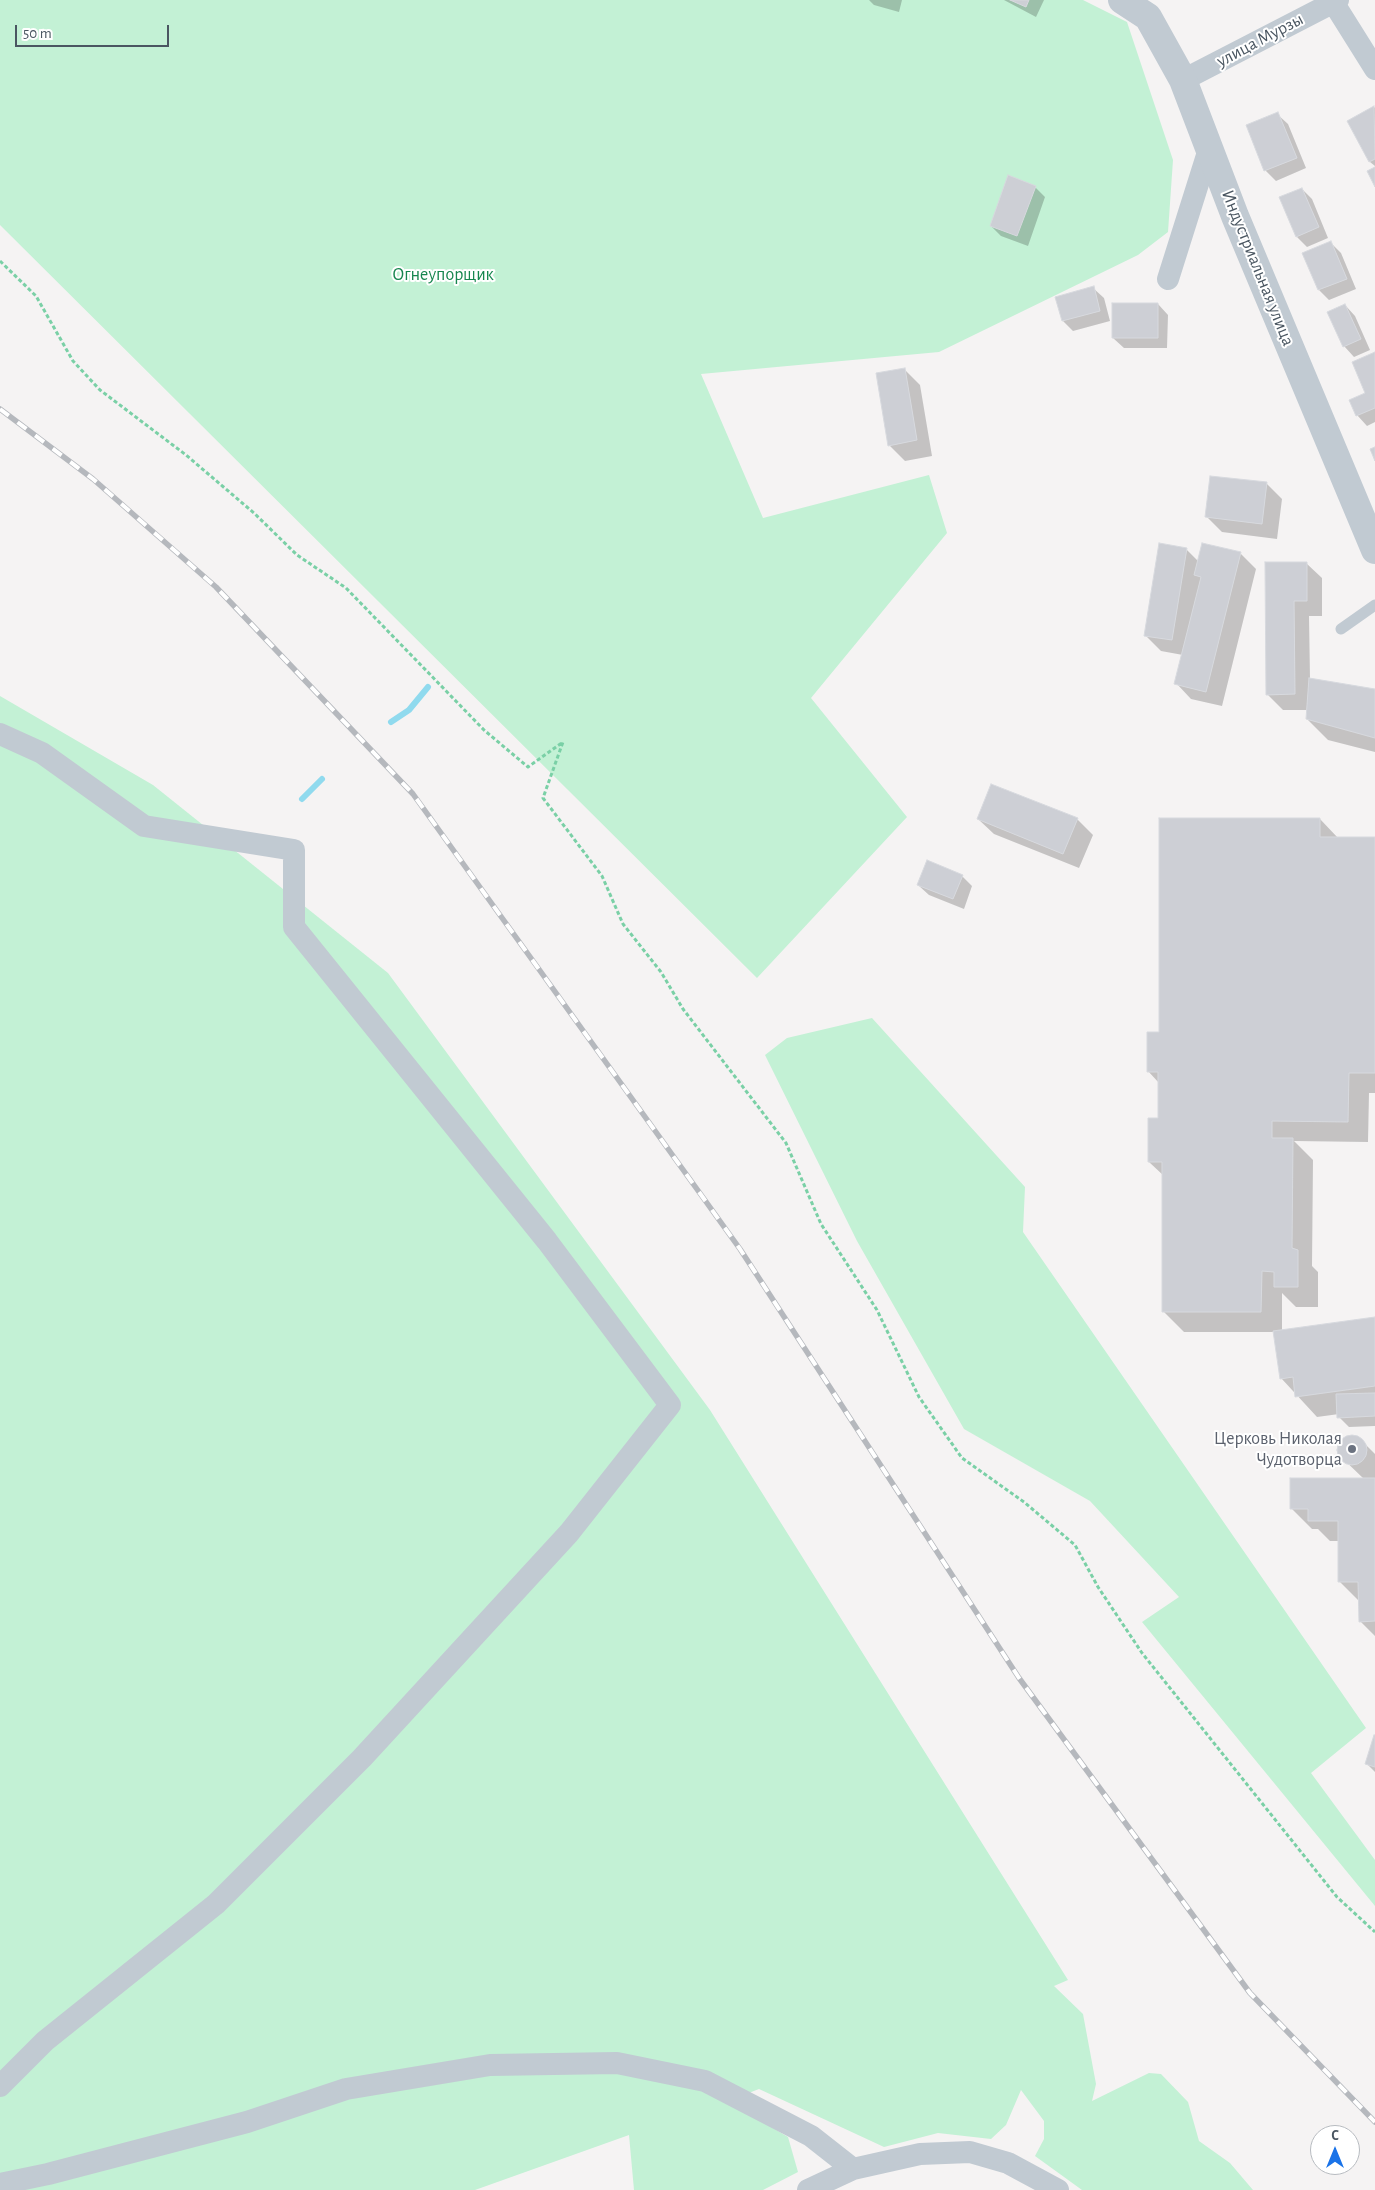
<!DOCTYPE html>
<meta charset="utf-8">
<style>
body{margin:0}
#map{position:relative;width:1375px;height:2190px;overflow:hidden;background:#f5f3f3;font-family:"Alegreya Sans",sans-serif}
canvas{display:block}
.north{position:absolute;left:1310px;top:2125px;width:50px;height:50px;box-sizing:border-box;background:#fff;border:1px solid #b7bbc0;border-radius:50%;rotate:0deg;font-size:14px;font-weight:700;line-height:20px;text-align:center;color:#4a5661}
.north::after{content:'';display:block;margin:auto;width:18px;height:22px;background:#1a73e8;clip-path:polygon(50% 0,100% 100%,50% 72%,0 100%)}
.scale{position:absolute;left:15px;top:25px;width:154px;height:22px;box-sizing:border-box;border:2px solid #4a5661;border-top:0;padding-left:6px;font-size:15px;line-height:18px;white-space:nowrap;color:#4a5661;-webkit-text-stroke:4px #fff;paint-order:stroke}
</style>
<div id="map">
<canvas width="1375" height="2190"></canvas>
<div class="north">С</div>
<div class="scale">50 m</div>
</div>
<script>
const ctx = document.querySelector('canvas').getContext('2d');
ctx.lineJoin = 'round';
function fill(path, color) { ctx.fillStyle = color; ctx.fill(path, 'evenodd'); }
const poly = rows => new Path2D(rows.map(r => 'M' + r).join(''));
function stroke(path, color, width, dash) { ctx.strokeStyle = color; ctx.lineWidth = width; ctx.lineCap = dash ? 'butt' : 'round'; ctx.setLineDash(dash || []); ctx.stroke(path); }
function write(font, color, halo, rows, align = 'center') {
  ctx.font = font + ' "Alegreya Sans",sans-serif'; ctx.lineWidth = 4; ctx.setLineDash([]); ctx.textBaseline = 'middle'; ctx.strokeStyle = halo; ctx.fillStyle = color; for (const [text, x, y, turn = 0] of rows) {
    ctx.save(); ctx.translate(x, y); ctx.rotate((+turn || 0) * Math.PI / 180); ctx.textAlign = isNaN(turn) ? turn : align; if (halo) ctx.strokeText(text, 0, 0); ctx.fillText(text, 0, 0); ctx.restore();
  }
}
fill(poly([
 [0,0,1083,0,1127,22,1173,160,1168,232,1138,255,939,352,701,374,763,518,929,475,947,533,811,698,907,817,757,978,0,225],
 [0,696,153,785,388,973,710,1410,1068,1980,1054,1986,1083,2014,1096,2084,1092,2101,1149,2073,1161,2074,1188,2102,1199,2141,1230,2163,1253,2190,1082,2190,1035,2156,1044,2139,1044,2121,1021,2090,1006,2125,991,2139,938,2133,884,2147,759,2089,728,2101,788,2137,798,2172,763,2190,634,2190,629,2135,475,2190,0,2190],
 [872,1018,1025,1187,1023,1232,1366,1728,1311,1773,1375,1860,1375,1906,1142,1622,1179,1597,1090,1501,964,1429,857,1241,765,1055,787,1038]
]), '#c3f1d5');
fill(poly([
 [869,0,902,0,899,12,874,5],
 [1004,0,1044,0,1036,17],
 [1374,107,1375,108,1375,166,1370,162,1348,121],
 [1277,114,1288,124,1306,168,1276,181,1265,170],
 [1035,187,1045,197,1028,246,1001,236,991,226],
 [1302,189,1312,199,1328,238,1307,247,1297,237],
 [1331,243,1341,253,1356,289,1329,300,1319,290,1304,254],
 [1093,288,1104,298,1110,321,1073,331,1063,321],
 [1158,304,1168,315,1167,348,1124,348,1113,338],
 [1345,305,1355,316,1370,350,1354,357,1344,346],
 [1375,353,1375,422,1367,426,1357,415,1366,394],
 [904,369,920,385,932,456,905,461,889,445],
 [1266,483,1282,499,1277,539,1222,532,1207,517],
 [1186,549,1199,562,1240,553,1256,569,1222,706,1191,699,1176,683,1183,655,1161,651,1145,635],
 [1266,563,1306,563,1322,578,1322,616,1309,616,1310,679,1375,690,1375,752,1328,740,1307,719,1308,710,1283,710,1267,694],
 [978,819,1077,819,1093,835,1079,868,994,834],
 [1320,819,1338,838,1375,838,1375,1093,1369,1093,1368,1142,1294,1141,1313,1160,1312,1266,1318,1272,1318,1307,1296,1307,1282,1293,1282,1331,1375,1319,1375,1426,1349,1427,1339,1417,1339,1414,1317,1417,1281,1378,1275,1332,1184,1332,1163,1311,1164,1176,1149,1162,1159,1119,1159,1083,1148,1071,1160,1033],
 [962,876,972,886,964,909,929,895,918,885],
 [1349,1436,1358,1437,1375,1454,1375,1636,1360,1621,1360,1602,1340,1582,1339,1541,1330,1541,1318,1529,1312,1529,1291,1508,1364,1479,1339,1455,1339,1445],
 [1375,1736,1375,1772,1367,1764]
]), '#0003');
stroke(poly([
 [391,722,409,710,428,687],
 [302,799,322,779]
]), '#90daee', 6);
const building = poly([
 [1010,0,1029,0,1026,7,1010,0],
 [1374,106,1375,159,1369,162,1347,121,1374,106],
 [1278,112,1297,158,1264,171,1246,125,1278,112],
 [1375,167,1375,187,1367,171,1375,167],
 [1008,175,1036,186,1017,236,990,226,1008,175],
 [1302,188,1319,227,1296,237,1279,197,1302,188],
 [1331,241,1347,279,1318,290,1302,253,1331,241],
 [1094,286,1100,311,1062,321,1055,297,1094,286],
 [1112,303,1158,303,1158,338,1112,338,1112,303],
 [1345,304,1361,339,1343,347,1327,312,1345,304],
 [1375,352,1375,408,1356,416,1349,400,1365,393,1352,362,1375,352],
 [905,368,917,440,888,446,876,373,905,368],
 [1375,447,1375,461,1370,449,1375,447],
 [1210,476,1267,482,1262,524,1205,517,1210,476],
 [1159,543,1187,548,1172,640,1144,636,1159,543],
 [1202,543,1241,552,1206,692,1174,684,1201,577,1194,575,1202,543],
 [1265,562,1307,562,1307,601,1294,601,1295,694,1266,695,1265,562],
 [1309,678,1375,689,1375,738,1306,719,1309,678],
 [991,784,1078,818,1063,854,977,819,991,784],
 [1159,818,1320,818,1320,837,1375,837,1375,1073,1349,1073,1348,1122,1272,1121,1272,1138,1293,1138,1292,1248,1298,1250,1298,1287,1274,1287,1274,1272,1262,1271,1261,1312,1162,1312,1162,1162,1148,1162,1148,1118,1158,1118,1158,1072,1147,1072,1147,1032,1159,1032,1159,818],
 [927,860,963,875,953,899,917,885,927,860],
 [1375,1317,1375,1386,1295,1397,1293,1377,1280,1379,1273,1331,1375,1317],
 [1375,1393,1375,1416,1337,1418,1336,1394,1375,1393],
 '1337 1450a15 15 0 1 1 30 0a15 15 0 1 1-30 0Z',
 [1290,1478,1375,1478,1375,1621,1359,1622,1358,1582,1338,1582,1338,1521,1308,1521,1308,1509,1290,1509,1290,1478],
 [1374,1735,1375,1735,1375,1767,1365,1764,1374,1735]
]);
fill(building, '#cdcfd5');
stroke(building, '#d7d9de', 1);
stroke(poly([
 [0,261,36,296,73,361,100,390,186,455,254,513,297,555,346,588,484,730,528,767,563,742,543,798,602,876,623,924,661,972,683,1009,786,1143,821,1224,877,1310,919,1397,962,1458,1024,1502,1075,1545,1098,1587,1142,1653,1337,1897,1375,1932]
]), '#7ad0a6', 3, [4, 2.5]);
stroke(poly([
 [1341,629,1375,605]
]), '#c1cad2', 11);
stroke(poly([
 [1333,2,1375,69],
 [1183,80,1338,0],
 [1168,279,1209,149],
 [0,734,42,753,144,826,294,850,294,927,547,1241,670,1405,569,1533,362,1758,216,1904,45,2041,0,2086],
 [0,2184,48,2174,247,2122,346,2089,490,2065,617,2063,705,2081,811,2136,853,2169],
 [808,2190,853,2169,920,2154,970,2152,1008,2163,1058,2190]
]), '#c1cad2', 22);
stroke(poly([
 [1122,0,1148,17,1183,80,1235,216,1375,550]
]), '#c1cad2', 28);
const rail = poly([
 [0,409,93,479,216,587,413,794,740,1249,1019,1678,1250,1993,1375,2122]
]);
stroke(rail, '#b5b8bd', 5.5);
stroke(rail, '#fff', 4, [11]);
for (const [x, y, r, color] of [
 [1352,1449,5,"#6b7280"]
]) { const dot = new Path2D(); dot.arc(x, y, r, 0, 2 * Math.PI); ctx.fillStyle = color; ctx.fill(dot); stroke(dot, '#fff', 2); }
write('18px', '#4a5661', '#fff', [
 ["улица Мурзы",1260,40,-28],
 ["Индустриальная улица",1258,268,68]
]);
write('18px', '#17864f', '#fff', [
 ["Огнеупорщик",443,275]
]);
write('18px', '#5b616d', '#fff', [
 ["Церковь Николая",1342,1439],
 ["Чудотворца",1342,1460]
], 'right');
</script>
